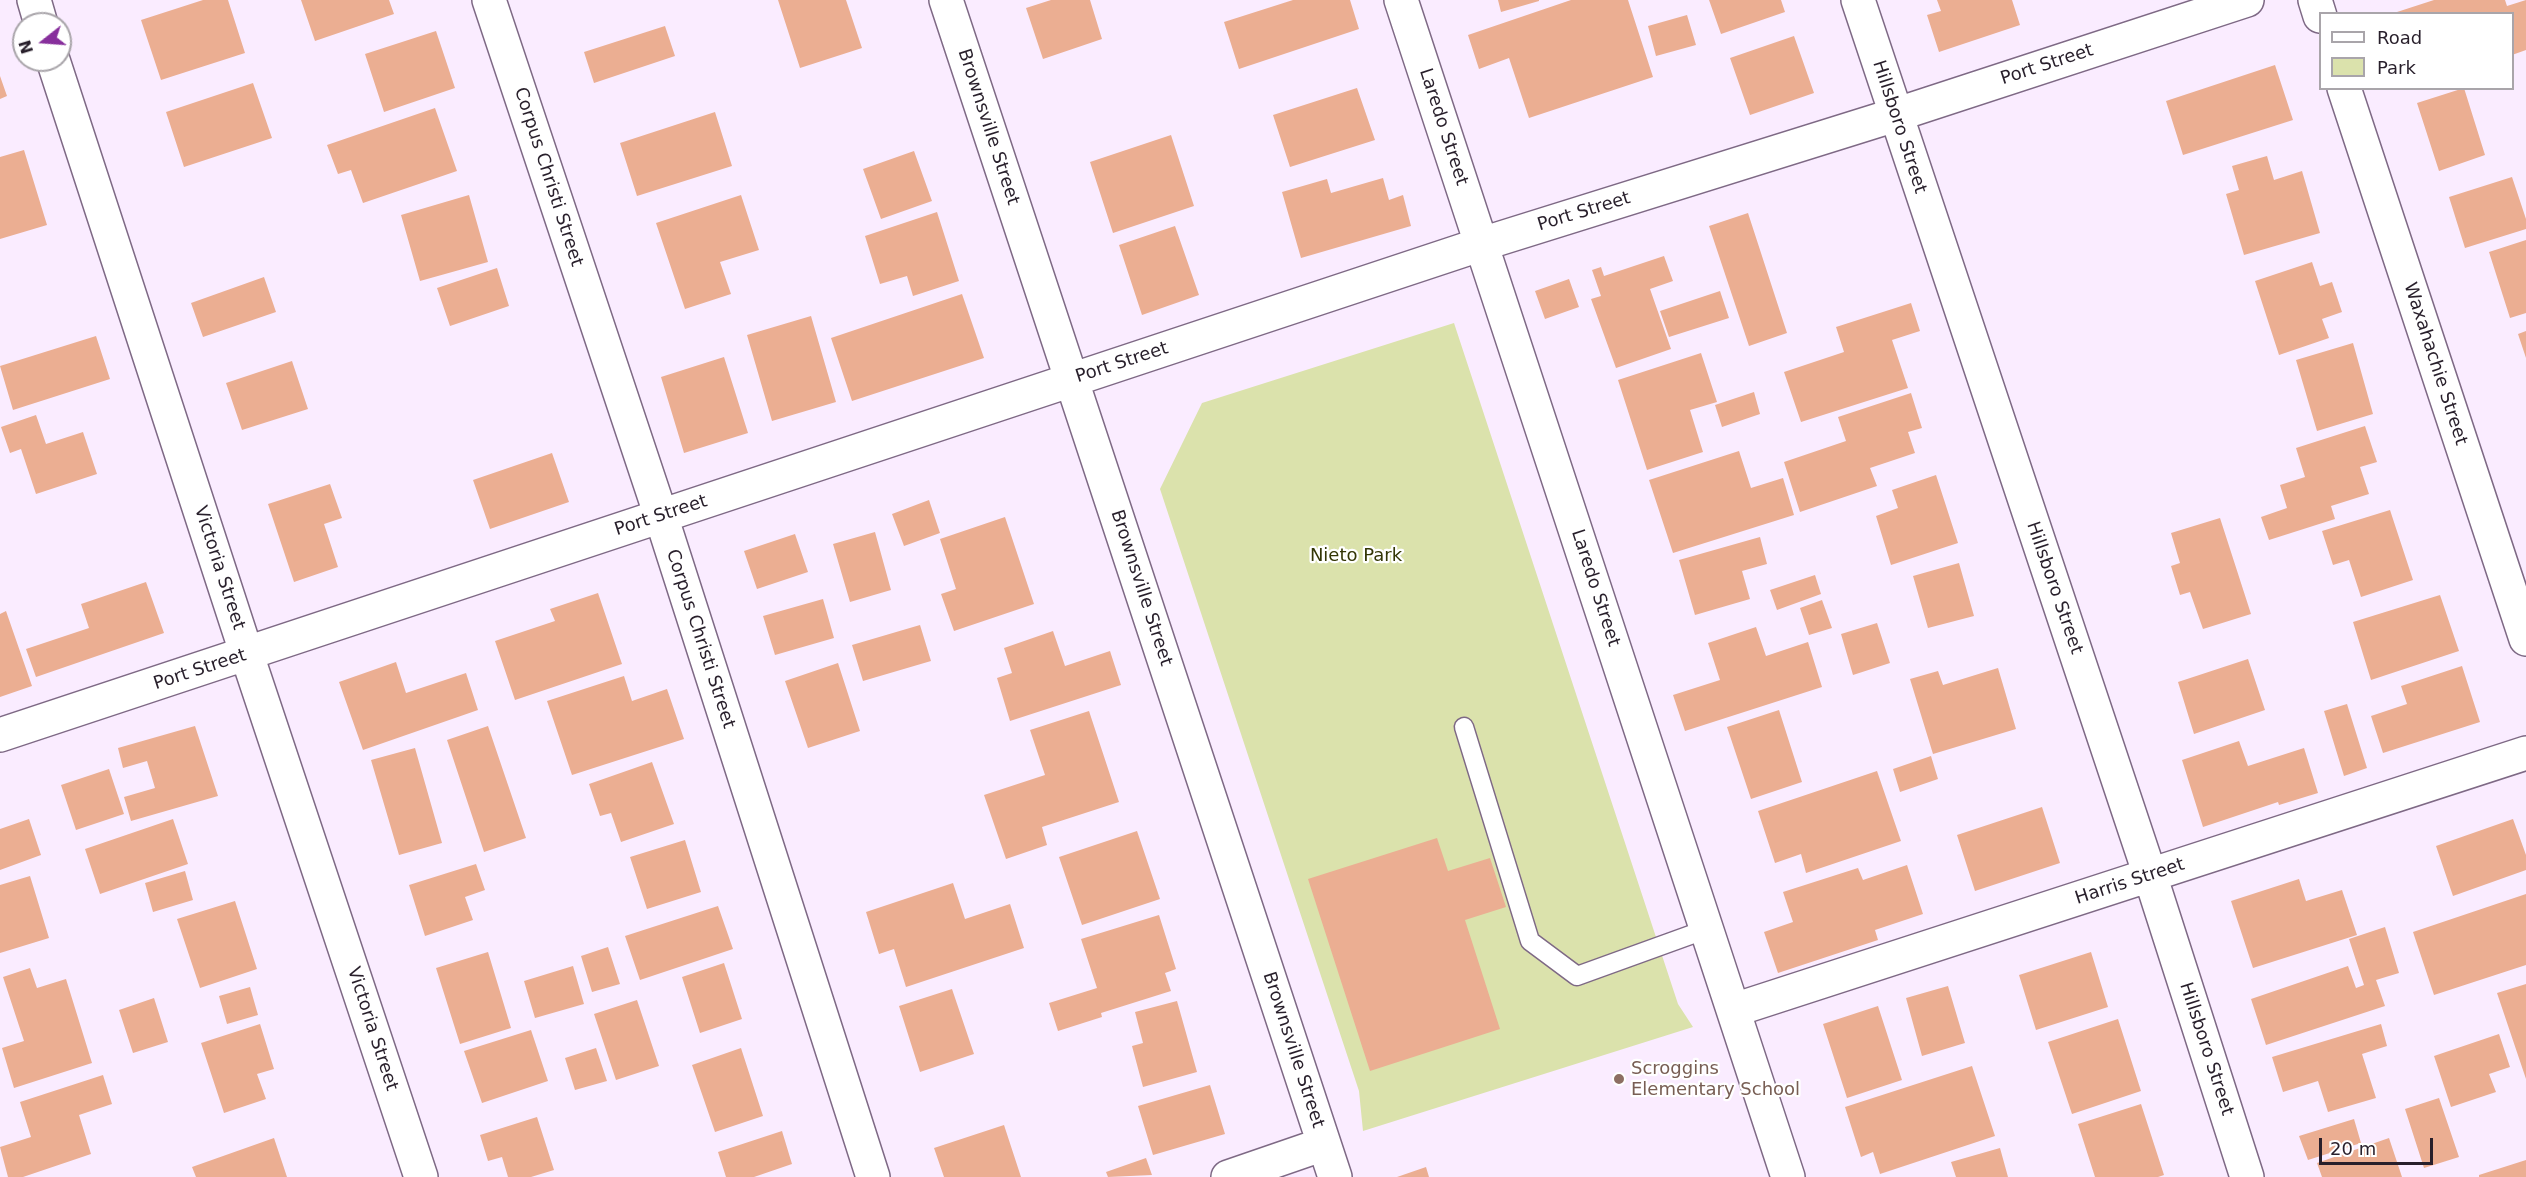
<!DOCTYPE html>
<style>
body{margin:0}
#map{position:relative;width:2526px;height:1177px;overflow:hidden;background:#faecff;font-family:"DejaVu Sans",sans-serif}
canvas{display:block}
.legend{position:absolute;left:2319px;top:12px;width:195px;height:78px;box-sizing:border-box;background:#fff;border:2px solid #a9a5aa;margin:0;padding:8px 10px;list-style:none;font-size:18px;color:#281f2b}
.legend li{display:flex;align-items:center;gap:12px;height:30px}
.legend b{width:30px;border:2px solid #a9a5aa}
.north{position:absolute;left:12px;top:12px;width:60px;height:60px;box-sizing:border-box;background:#fff;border:2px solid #a9a5aa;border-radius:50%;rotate:253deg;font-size:16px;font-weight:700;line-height:24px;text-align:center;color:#281f2b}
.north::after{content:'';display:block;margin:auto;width:21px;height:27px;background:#872f9c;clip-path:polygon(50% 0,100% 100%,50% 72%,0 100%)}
.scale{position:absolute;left:2319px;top:1138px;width:114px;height:27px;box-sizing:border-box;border:3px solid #281f2b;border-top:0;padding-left:8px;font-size:18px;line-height:21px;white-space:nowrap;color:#281f2b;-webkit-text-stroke:4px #fff;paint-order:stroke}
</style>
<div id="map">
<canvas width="2526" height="1177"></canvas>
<ul class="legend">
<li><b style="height:8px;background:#fff"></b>Road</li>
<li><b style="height:16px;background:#dbe2ac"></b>Park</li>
</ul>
<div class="north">N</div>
<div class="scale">20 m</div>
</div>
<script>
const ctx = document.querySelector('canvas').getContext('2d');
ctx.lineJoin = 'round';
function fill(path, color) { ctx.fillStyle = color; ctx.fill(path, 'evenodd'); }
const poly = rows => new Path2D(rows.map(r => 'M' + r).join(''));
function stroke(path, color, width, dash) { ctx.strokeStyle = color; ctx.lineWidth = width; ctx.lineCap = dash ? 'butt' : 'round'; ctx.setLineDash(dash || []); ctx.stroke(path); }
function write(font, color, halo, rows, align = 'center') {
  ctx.font = font + ' "DejaVu Sans",sans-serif'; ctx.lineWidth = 4.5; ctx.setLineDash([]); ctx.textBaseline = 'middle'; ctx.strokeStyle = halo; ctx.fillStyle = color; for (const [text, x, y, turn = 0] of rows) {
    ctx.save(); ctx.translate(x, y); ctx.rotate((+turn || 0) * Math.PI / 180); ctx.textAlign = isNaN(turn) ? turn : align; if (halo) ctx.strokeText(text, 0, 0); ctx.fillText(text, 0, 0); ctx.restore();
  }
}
fill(poly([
 [1454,323,1678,1004,1693,1027,1363,1131,1359,1091,1160,489,1202,403]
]), '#dbe2ac');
fill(poly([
 [203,0,228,0,245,53,161,80,141,20],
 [301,0,389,0,394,14,315,41],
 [778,0,846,0,862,48,800,68],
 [1051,0,1090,0,1102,39,1043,59,1026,8],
 [1293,0,1350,0,1359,29,1239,69,1224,22],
 [1498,0,1539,0,1539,1,1501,12],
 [1571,0,1628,0,1653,77,1529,118,1509,58,1479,69,1468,35],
 [1709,0,1781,0,1785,12,1721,34],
 [1937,0,2012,0,2020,25,1939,52,1927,15,1941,11],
 [2434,0,2505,0,2507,6,2526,0,2526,50,2512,55,2512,14,2397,14,2397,12],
 [1687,15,1696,45,1656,56,1648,26],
 [665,26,675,56,594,83,584,52],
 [436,31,455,88,384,112,365,54],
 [1794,36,1814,93,1750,115,1730,58],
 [2275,65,2293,120,2183,155,2166,101],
 [0,76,7,96,0,99],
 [253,83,272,138,184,167,166,112],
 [1357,88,1375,140,1290,167,1273,115],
 [2464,88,2485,155,2439,171,2417,103],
 [435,108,457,171,363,203,351,170,338,174,327,145],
 [715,112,732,166,637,196,620,143],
 [1171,135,1194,206,1113,233,1090,162],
 [24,150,47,225,0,239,0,157],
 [914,151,932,201,881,219,863,169],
 [2267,156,2274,180,2302,171,2320,233,2244,255,2226,194,2239,190,2232,166],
 [2512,177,2526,219,2526,229,2465,248,2449,197],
 [1383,178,1389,200,1403,195,1411,226,1301,258,1282,192,1327,179,1331,193],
 [469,195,488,262,420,281,401,215],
 [741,195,759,250,720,262,731,294,685,309,656,223],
 [937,212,959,281,913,296,907,276,880,284,865,236],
 [1748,213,1787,333,1749,346,1709,226],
 [1175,226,1199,295,1142,315,1119,245],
 [2526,240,2526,313,2510,318,2489,252],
 [1664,256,1673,281,1650,289,1671,349,1616,368,1591,299,1601,296,1592,270,1601,267,1604,276],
 [2312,262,2320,286,2332,282,2342,312,2322,319,2329,338,2279,355,2255,281],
 [497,268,509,306,450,326,437,288],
 [264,277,276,312,203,337,191,303],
 [1569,279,1579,307,1545,319,1535,291],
 [1720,291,1729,318,1669,337,1660,311],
 [962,294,984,358,852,401,831,338],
 [1911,303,1920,331,1892,340,1908,388,1801,422,1784,372,1844,352,1836,327],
 [811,316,836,402,772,421,747,335],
 [2526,331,2526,358,2518,334],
 [96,336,110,379,13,410,0,366],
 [2353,343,2373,414,2317,431,2296,360],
 [1701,353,1717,402,1690,410,1703,452,1647,470,1618,380],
 [724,357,748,433,684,453,661,377],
 [292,361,308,409,242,430,226,383],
 [1754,392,1760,414,1722,427,1715,405],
 [1911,393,1922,428,1908,432,1915,453,1870,468,1877,486,1800,512,1784,462,1846,441,1838,417],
 [36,415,46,444,83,432,97,474,36,494,21,449,10,453,1,427],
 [2365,426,2377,462,2360,467,2369,494,2331,506,2335,519,2269,540,2261,517,2287,508,2280,485,2305,477,2296,448],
 [1739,451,1751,488,1783,478,1794,515,1673,553,1649,480],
 [552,453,569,502,490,529,473,480],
 [1936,475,1958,543,1891,565,1876,516,1898,508,1892,490],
 [330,484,342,518,324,524,338,567,294,582,268,504],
 [929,500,940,533,904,546,892,514],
 [2390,510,2413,580,2361,597,2349,560,2333,565,2322,531],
 [1005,517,1034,604,954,631,941,594,956,589,940,539],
 [2220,518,2251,614,2203,629,2190,592,2180,595,2171,566,2180,563,2171,533],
 [875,532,891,590,850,602,833,544],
 [795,534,808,572,757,589,744,551],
 [1760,537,1767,564,1742,571,1750,599,1695,615,1679,560],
 [1959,563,1974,616,1928,628,1913,576],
 [1815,575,1821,594,1777,610,1770,590],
 [146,582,164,633,36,677,26,649,89,628,81,604],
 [598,593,622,664,515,700,495,641,555,621,550,609],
 [2440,595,2459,651,2371,680,2353,622],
 [823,599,834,638,775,655,763,616],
 [1822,600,1832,628,1809,635,1800,608],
 [6,611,32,686,0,697,0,614],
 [1877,623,1890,663,1853,675,1841,634],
 [920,625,931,661,863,681,852,645],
 [1756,627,1766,656,1808,642,1822,687,1685,731,1673,695,1720,680,1708,643],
 [1053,631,1065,666,1110,651,1121,685,1010,721,997,678,1012,673,1004,648],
 [2248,659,2265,710,2194,734,2178,682],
 [396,662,406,693,466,673,478,710,363,750,339,682],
 [838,663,860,731,808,748,785,681],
 [2462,666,2480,722,2383,753,2371,716,2407,704,2401,686],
 [1998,668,2016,729,1933,754,1910,679,1938,671,1943,685],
 [624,676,632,701,667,689,684,739,572,775,547,701],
 [2347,704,2367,768,2344,776,2324,711],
 [1779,710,1802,782,1751,799,1727,727],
 [1089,711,1119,802,1042,827,1047,845,1006,859,984,795,1045,775,1030,730],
 [195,726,218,796,131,821,124,797,155,788,147,761,123,768,118,748],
 [488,726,526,838,484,852,447,740],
 [2239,741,2248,766,2304,748,2318,793,2279,805,2278,802,2203,827,2182,760],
 [415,748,442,843,399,855,371,760],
 [1931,756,1938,779,1900,792,1893,769],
 [652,762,674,824,621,842,611,813,600,816,589,784],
 [109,769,124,814,76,830,61,785],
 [1877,771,1901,841,1806,873,1801,854,1775,863,1758,811],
 [2042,807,2060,863,1975,891,1957,835],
 [29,819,41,855,0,870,0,829],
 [173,819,188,864,100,894,85,849],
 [2513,819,2526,855,2526,870,2453,896,2436,846],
 [1137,831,1160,899,1082,925,1059,857],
 [1437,838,1448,871,1490,858,1506,907,1465,920,1500,1029,1370,1071,1308,879],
 [685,840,701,892,647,909,630,857],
 [476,864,485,890,465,897,473,920,425,936,409,885],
 [1907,865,1923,914,1875,930,1878,940,1778,973,1764,932,1793,922,1783,892,1858,868,1863,880],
 [185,871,193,900,153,912,145,883],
 [30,876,49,938,0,953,0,885],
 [2299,879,2306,901,2342,890,2357,935,2253,968,2231,901],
 [953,883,965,919,1010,904,1024,948,906,987,894,949,879,954,866,912],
 [2526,894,2526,965,2434,995,2413,932],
 [235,901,257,969,200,988,177,919],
 [718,906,733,949,640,980,625,936],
 [1159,915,1176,969,1165,973,1171,991,1101,1013,1102,1017,1058,1031,1049,1003,1097,988,1081,939],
 [2385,927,2399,973,2376,980,2385,1006,2266,1045,2251,999,2348,966,2356,988,2364,985,2349,939],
 [608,947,620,984,592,992,581,956],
 [488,952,511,1028,460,1044,436,968],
 [2091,952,2108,1007,2036,1030,2019,975],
 [724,963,742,1019,700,1033,682,977],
 [573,966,584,1004,535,1018,524,981],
 [30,968,37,988,66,979,92,1063,14,1088,2,1048,24,1041,3,977],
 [2526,984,2526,1079,2497,993],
 [1948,986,1965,1043,1922,1056,1906,998],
 [250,987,258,1015,227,1024,219,996],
 [952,989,974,1054,920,1072,899,1006],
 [154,998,168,1042,133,1053,119,1010],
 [637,1000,659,1066,616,1080,594,1014],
 [1177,1001,1197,1072,1143,1087,1132,1046,1143,1043,1135,1012],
 [1878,1006,1902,1080,1847,1098,1823,1024],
 [2118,1019,2141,1091,2072,1114,2048,1042],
 [260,1024,274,1069,257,1074,266,1099,224,1113,201,1043],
 [2381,1024,2387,1046,2362,1054,2376,1098,2328,1112,2318,1081,2283,1092,2272,1057],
 [531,1030,548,1081,482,1103,464,1051],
 [2499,1034,2510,1067,2489,1074,2496,1092,2451,1107,2434,1056],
 [596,1048,607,1081,575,1090,565,1058],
 [741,1048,763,1116,715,1132,692,1065],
 [1972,1066,1995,1136,1880,1174,1873,1152,1861,1157,1845,1107],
 [103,1075,112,1104,79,1115,91,1154,23,1177,8,1177,0,1147,31,1137,20,1102],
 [1210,1085,1225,1134,1153,1155,1138,1106],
 [2439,1098,2459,1157,2424,1168,2405,1109],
 [2141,1104,2164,1175,2158,1177,2095,1177,2078,1124],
 [537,1117,554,1170,531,1177,508,1177,502,1157,488,1161,480,1135],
 [2354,1119,2361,1143,2308,1160,2299,1136],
 [1004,1125,1021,1177,944,1177,934,1148],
 [782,1131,792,1164,754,1177,726,1177,718,1152],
 [274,1138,287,1177,196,1177,192,1167],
 [2389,1138,2402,1177,2322,1177,2317,1163],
 [2000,1148,2008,1177,1956,1177,1951,1162],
 [1146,1158,1152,1175,1108,1177,1106,1172],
 [2526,1160,2526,1177,2479,1177,2479,1175],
 [1426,1167,1429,1177,1397,1177]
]), '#ebae92');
const service = poly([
 [1464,727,1530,941,1577,976,1707,929]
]);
const minor = poly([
 [34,0,41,24],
 [489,0,661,516,873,1177],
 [946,0,1335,1177],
 [1401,0,1788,1177],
 [1858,0,2150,875,2247,1177],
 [2315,0,2320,16],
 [53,60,247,655,421,1177],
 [2344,88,2526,639],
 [0,735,1482,244,1895,115,2247,0],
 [1734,1010,2526,753],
 [1228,1177,1324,1144]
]);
stroke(service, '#7e6985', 21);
stroke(minor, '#7e6985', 36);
stroke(service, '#fff', 18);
stroke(minor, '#fff', 33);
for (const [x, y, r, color] of [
 [1619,1079,6,"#8d6e63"]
]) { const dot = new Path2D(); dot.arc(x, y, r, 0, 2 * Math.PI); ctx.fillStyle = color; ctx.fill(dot); stroke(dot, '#fff', 2); }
write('18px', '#281f2b', '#fff', [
 ["Port Street",2047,65,-18],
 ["Brownsville Street",988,127,72],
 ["Laredo Street",1443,127,72],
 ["Hillsboro Street",1899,127,72],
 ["Corpus Christi Street",548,177,72],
 ["Port Street",1584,212,-17],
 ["Port Street",1122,363,-18],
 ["Waxahachie Street",2435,364,72],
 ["Port Street",661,516,-18],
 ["Victoria Street",219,568,72],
 ["Brownsville Street",1141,588,72],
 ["Laredo Street",1595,588,72],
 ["Hillsboro Street",2054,588,71],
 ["Corpus Christi Street",700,639,72],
 ["Port Street",200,670,-18],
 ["Harris Street",2130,882,-18],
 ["Victoria Street",372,1029,72],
 ["Hillsboro Street",2206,1049,72],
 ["Brownsville Street",1293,1050,72]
]);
write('18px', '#333605', '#fff', [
 ["Nieto Park",1356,556]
]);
write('18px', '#785e54', '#fff', [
 ["Scroggins",1631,1069],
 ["Elementary School",1631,1090]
], 'left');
</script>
